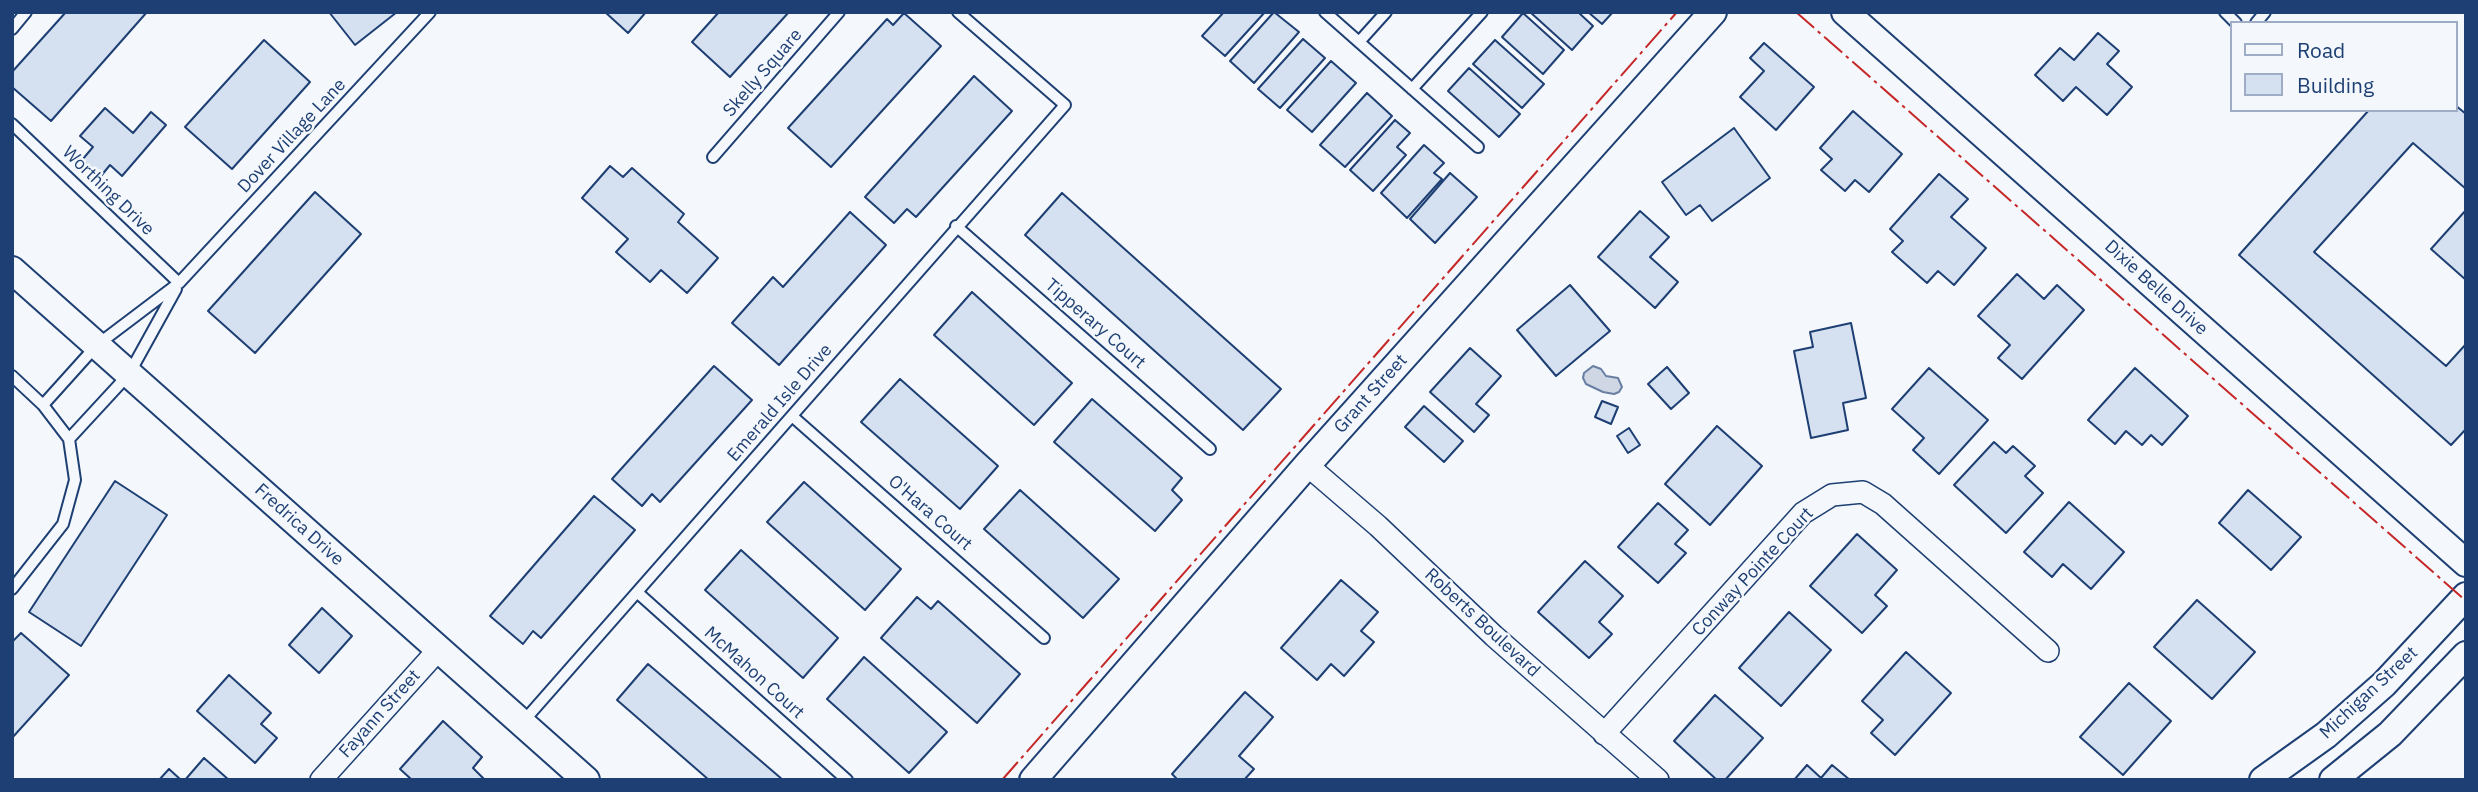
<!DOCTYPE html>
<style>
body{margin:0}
#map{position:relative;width:2478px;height:792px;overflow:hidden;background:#f4f7fb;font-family:"IBM Plex Sans",sans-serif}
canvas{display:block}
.frame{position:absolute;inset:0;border:14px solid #1d3f73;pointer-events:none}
.legend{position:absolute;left:2230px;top:21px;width:228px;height:91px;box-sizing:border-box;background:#f4f7fb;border:2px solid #9eadc5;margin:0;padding:9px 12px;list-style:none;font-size:21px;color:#1d3f73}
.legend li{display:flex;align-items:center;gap:14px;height:35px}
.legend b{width:35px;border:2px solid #9eadc5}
</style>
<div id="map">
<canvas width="2478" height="792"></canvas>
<div class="frame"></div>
<ul class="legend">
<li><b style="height:9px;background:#f4f7fb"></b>Road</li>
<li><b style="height:19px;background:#d5e0f0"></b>Building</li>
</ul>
</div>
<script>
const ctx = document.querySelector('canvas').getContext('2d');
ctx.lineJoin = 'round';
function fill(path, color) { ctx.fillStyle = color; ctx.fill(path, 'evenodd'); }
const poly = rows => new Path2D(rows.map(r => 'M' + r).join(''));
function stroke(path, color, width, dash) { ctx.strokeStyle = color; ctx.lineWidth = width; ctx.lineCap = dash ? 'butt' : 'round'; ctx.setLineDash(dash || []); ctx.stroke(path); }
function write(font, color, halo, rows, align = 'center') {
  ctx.font = font + ' "IBM Plex Sans",sans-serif'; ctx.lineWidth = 5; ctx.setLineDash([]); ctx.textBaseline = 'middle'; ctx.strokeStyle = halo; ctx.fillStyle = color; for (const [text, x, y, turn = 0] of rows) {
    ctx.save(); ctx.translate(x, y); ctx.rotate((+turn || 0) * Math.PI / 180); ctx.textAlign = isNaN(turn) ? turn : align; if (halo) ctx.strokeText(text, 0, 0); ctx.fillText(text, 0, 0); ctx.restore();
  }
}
const water = poly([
 [1593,366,1601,369,1606,376,1618,378,1622,387,1619,392,1614,394,1603,392,1586,384,1583,378,1584,373,1593,366]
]);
fill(water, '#cfd7e4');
stroke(water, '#687fa3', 2);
const building = poly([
 [66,12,147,12,51,121,12,87,12,72,66,12],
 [329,12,397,12,355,45,329,12],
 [605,12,646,12,628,33,605,12],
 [719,12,789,12,730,77,692,42,719,12],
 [1224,12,1265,12,1225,56,1202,36,1224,12],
 [1274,12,1299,32,1254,83,1230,61,1274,12],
 [1530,12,1578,12,1593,26,1572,50,1530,12],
 [1588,12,1613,12,1602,24,1588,12],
 [904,13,941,46,831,167,788,128,887,19,893,25,904,13],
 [1523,13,1564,50,1543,74,1502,37,1523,13],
 [2098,33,2119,51,2107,64,2132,87,2107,115,2076,87,2063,101,2035,75,2060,48,2074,60,2098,33],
 [1303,39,1325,58,1280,108,1258,89,1303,39],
 [264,40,310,82,232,169,185,127,264,40],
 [1495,40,1544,84,1522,108,1473,64,1495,40],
 [1764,43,1814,87,1776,130,1740,97,1764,71,1750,58,1764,43],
 [1331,61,1356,83,1312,132,1287,110,1331,61],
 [1469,68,1520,114,1499,137,1448,91,1469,68],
 [974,76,1012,111,916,217,907,209,894,223,865,197,974,76],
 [1367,93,1392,116,1345,167,1320,145,1367,93],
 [2455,105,2466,114,2466,189,2413,143,2314,252,2446,366,2466,344,2466,429,2451,445,2239,255,2369,110,2455,110,2455,105],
 [105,108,133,133,151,112,166,125,122,176,110,165,101,176,82,160,93,147,80,136,105,108],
 [1853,111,1902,154,1869,192,1855,180,1845,191,1821,170,1832,159,1820,148,1853,111],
 [1395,120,1410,133,1397,147,1406,155,1373,191,1350,170,1395,120],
 [1734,128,1770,178,1712,221,1700,205,1686,215,1662,182,1734,128],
 [1424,145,1444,163,1434,173,1442,179,1407,218,1381,193,1424,145],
 [610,166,623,177,632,168,684,214,678,222,718,258,687,293,661,270,650,282,616,252,628,239,582,198,610,166],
 [1450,173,1477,197,1435,243,1410,219,1450,173],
 [1939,174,1968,199,1951,217,1986,248,1954,285,1938,271,1927,283,1892,252,1903,241,1890,229,1939,174],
 [315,192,361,234,255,353,208,311,315,192],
 [1062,193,1281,389,1243,430,1025,235,1062,193],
 [2466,210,2466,280,2431,249,2466,210],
 [1640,211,1669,237,1650,257,1678,282,1655,308,1598,257,1640,211],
 [850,212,886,245,779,365,732,323,773,277,783,287,850,212],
 [2017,274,2044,299,2057,285,2084,310,2022,379,1998,358,2010,345,1978,316,2017,274],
 [1570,285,1610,331,1556,376,1517,330,1570,285],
 [972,292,1072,383,1034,425,934,335,972,292],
 [1851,323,1866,398,1843,403,1848,430,1811,438,1794,351,1813,347,1810,332,1851,323],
 [1470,348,1501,376,1476,404,1489,415,1474,432,1430,392,1470,348],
 [714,366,752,400,660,502,652,494,642,506,612,479,714,366],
 [1667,367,1689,393,1671,409,1648,384,1667,367],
 [1929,368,1988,420,1939,474,1913,450,1924,438,1892,409,1929,368],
 [2135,368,2188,416,2162,445,2151,435,2142,445,2126,431,2115,444,2088,420,2135,368],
 [900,379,998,466,960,509,861,422,900,379],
 [1092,399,1182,478,1172,490,1182,500,1155,531,1054,442,1092,399],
 [1602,401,1618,407,1611,424,1595,417,1602,401],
 [1424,406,1463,441,1444,462,1405,427,1424,406],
 [1717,426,1762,466,1710,525,1665,484,1717,426],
 [1629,428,1640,445,1628,453,1617,436,1629,428],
 [1994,442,2006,453,2013,446,2035,466,2025,476,2043,493,2006,533,1954,485,1994,442],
 [115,481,167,515,81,646,29,612,115,481],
 [804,482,901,569,865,610,767,522,804,482],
 [1020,490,1119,579,1083,618,984,529,1020,490],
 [2248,490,2301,537,2271,570,2219,523,2248,490],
 [594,496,635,530,541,638,533,631,523,644,490,616,594,496],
 [2069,502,2124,552,2091,589,2063,564,2052,577,2024,552,2069,502],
 [1658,503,1688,530,1675,544,1686,553,1658,583,1618,547,1658,503],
 [1857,534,1897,570,1875,595,1887,606,1862,633,1810,586,1857,534],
 [741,550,838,638,803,678,705,590,741,550],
 [1585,561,1623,596,1599,622,1612,634,1589,658,1538,612,1585,561],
 [1341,580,1378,612,1361,631,1374,642,1344,676,1331,664,1317,680,1281,648,1341,580],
 [917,597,931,609,938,601,1020,674,977,723,881,638,917,597],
 [2197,600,2255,652,2212,699,2154,647,2197,600],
 [322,608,352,636,319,673,289,645,322,608],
 [1789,612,1831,650,1781,706,1739,668,1789,612],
 [21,633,69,675,12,738,12,642,21,633],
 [1906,652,1951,693,1895,755,1871,733,1883,720,1862,701,1906,652],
 [864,657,947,732,909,773,827,699,864,657],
 [648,664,783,780,709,780,617,700,648,664],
 [229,675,271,713,261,724,277,738,255,763,197,711,229,675],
 [2129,683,2171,721,2123,775,2080,737,2129,683],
 [1245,692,1273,717,1239,756,1254,769,1244,780,1178,780,1172,774,1245,692],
 [1715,695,1763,738,1725,780,1717,780,1674,741,1715,695],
 [443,721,482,757,473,768,485,780,412,780,400,769,443,721],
 [204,758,229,780,185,780,204,758],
 [1807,765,1821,778,1832,765,1850,780,1794,780,1807,765],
 [169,769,181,780,159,780,169,769]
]);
fill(building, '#d5e0f0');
stroke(building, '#1d3f73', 2);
const service = poly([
 [1325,12,1478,147],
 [2225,12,2236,23],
 [2256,23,2265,12],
 [12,29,26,12],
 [1359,42,1386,12],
 [1412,89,1482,12],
 [12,124,179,283],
 [713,157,839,12],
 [956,226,1210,449],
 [12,376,43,405,69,439,75,480,63,524,12,589],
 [43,405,97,345,179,283,430,12],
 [792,416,1044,638],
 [69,439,129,374,176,289],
 [638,593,847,780],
 [522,723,1065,105,958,12]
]);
const minor = poly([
 [1307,465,1378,526,1494,636,1658,780],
 [1604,734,1803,513,1832,495,1863,492,1883,504,2048,651],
 [321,780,439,649]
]);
const tertiary = poly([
 [1845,12,2466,563],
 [12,270,586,780],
 [1033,780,1307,465,1713,12],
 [2263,780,2326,735,2384,684,2466,596],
 [2333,780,2390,734,2466,655]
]);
stroke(service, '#1d3f73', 14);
stroke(minor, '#1d3f73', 24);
stroke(tertiary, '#1d3f73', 30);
stroke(service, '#f4f7fb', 10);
stroke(minor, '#f4f7fb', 21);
stroke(tertiary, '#f4f7fb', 26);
stroke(poly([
 [1796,12,2466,601],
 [1002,780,1677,12]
]), '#c62828', 2, [24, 5, 3.5, 5]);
write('18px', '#1d3f73', '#f4f7fb', [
 ["Skelly Square",763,73,-49],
 ["Dover Village Lane",292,136,-47],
 ["Worthing Drive",108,191,44],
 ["Dixie Belle Drive",2156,288,42],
 ["Tipperary Court",1095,324,41],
 ["Grant Street",1371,394,-48],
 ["Emerald Isle Drive",780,403,-49],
 ["O'Hara Court",930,513,41],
 ["Fredrica Drive",299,525,42],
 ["Conway Pointe Court",1753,572,-47],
 ["Roberts Boulevard",1482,623,43],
 ["McMahon Court",754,673,42],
 ["Michigan Street",2369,693,-43],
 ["Fayann Street",380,714,-48]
]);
</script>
